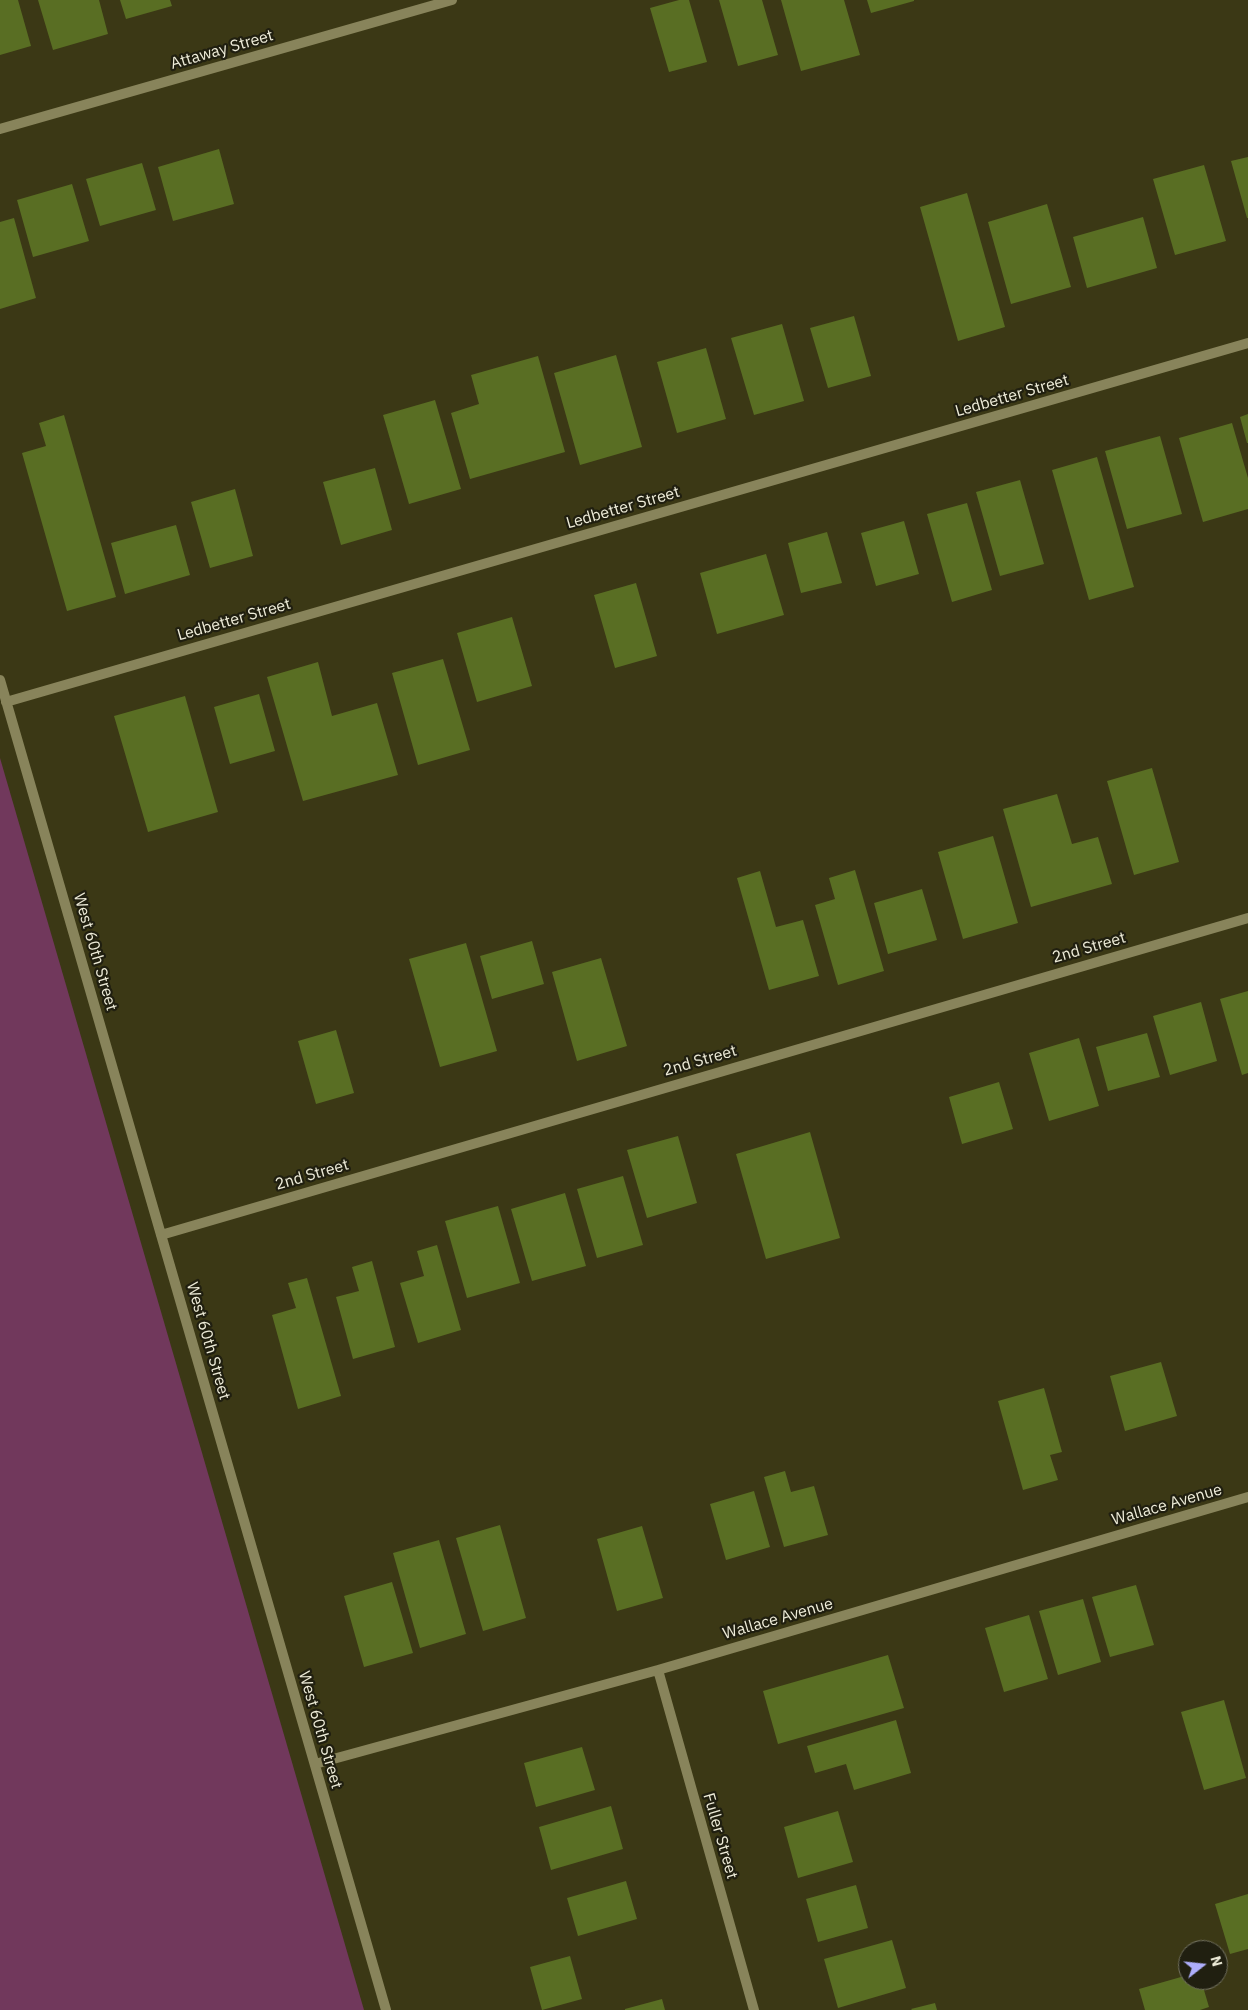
<!DOCTYPE html>
<style>
body{margin:0}
#map{position:relative;width:1248px;height:2010px;overflow:hidden;background:#3b3815;font-family:"IBM Plex Sans",sans-serif}
canvas{display:block}
.north{position:absolute;left:1178px;top:1940px;width:50px;height:50px;box-sizing:border-box;background:#201f10;border:1px solid #727160;border-radius:50%;rotate:74deg;font-size:14px;font-weight:700;line-height:20px;text-align:center;color:#eeecd9}
.north::after{content:'';display:block;margin:auto;width:18px;height:22px;background:#aeaefb;clip-path:polygon(50% 0,100% 100%,50% 72%,0 100%)}
</style>
<div id="map">
<canvas width="1248" height="2010"></canvas>
<div class="north">N</div>
</div>
<script>
const ctx = document.querySelector('canvas').getContext('2d');
ctx.lineJoin = 'round';
function fill(path, color) { ctx.fillStyle = color; ctx.fill(path, 'evenodd'); }
const poly = rows => new Path2D(rows.map(r => 'M' + r).join(''));
function stroke(path, color, width, dash) { ctx.strokeStyle = color; ctx.lineWidth = width; ctx.lineCap = dash ? 'butt' : 'round'; ctx.setLineDash(dash || []); ctx.stroke(path); }
function write(font, color, halo, rows, align = 'center') {
  ctx.font = font + ' "IBM Plex Sans",sans-serif'; ctx.lineWidth = 4.5; ctx.setLineDash([]); ctx.textBaseline = 'middle'; ctx.strokeStyle = halo; ctx.fillStyle = color; for (const [text, x, y, turn = 0] of rows) {
    ctx.save(); ctx.translate(x, y); ctx.rotate((+turn || 0) * Math.PI / 180); ctx.textAlign = isNaN(turn) ? turn : align; if (halo) ctx.strokeText(text, 0, 0); ctx.fillText(text, 0, 0); ctx.restore();
  }
}
fill(poly([
 [0,758,364,2010,0,2010]
]), '#71385c');
fill(poly([
 [0,0,18,0,31,46,0,55],
 [38,0,99,0,108,34,53,50],
 [120,0,170,0,172,6,126,19],
 [679,0,689,0,707,62,669,72,650,8],
 [719,0,762,0,778,55,738,66],
 [781,0,844,0,860,55,801,71],
 [867,0,914,0,914,1,871,13],
 [219,149,234,204,173,221,158,167],
 [1248,157,1248,218,1247,218,1231,161],
 [142,163,156,210,100,226,86,179],
 [1204,165,1226,241,1175,255,1153,179],
 [72,184,89,241,33,257,17,200],
 [967,193,1005,327,958,341,920,207],
 [1047,204,1071,287,1011,304,988,222],
 [1143,217,1157,268,1087,288,1073,237],
 [14,218,36,298,0,309,0,222],
 [854,316,871,376,828,388,810,328],
 [782,324,804,401,754,415,731,338],
 [706,348,726,419,677,433,657,362],
 [616,355,642,447,580,465,554,373],
 [538,356,565,452,470,479,451,413,479,404,471,375],
 [435,400,461,489,409,504,383,415],
 [1248,414,1248,443,1247,443,1240,417],
 [64,415,116,597,67,611,22,453,46,446,39,423],
 [1232,423,1248,478,1248,509,1203,522,1179,438],
 [1160,436,1182,514,1127,529,1105,451],
 [1097,457,1134,587,1089,600,1052,470],
 [375,468,392,530,341,545,323,482],
 [1020,480,1044,564,1000,576,976,492],
 [235,489,253,556,210,568,191,502],
 [967,503,992,590,952,602,927,514],
 [904,521,919,574,876,586,861,533],
 [176,525,190,575,125,594,111,543],
 [827,532,842,583,801,593,788,543],
 [766,554,784,615,717,634,700,573],
 [636,583,657,656,615,668,594,595],
 [512,617,532,686,477,702,457,633],
 [443,659,470,750,418,765,392,673],
 [318,662,332,716,377,703,398,775,303,801,267,677],
 [259,694,275,751,230,764,214,707],
 [185,696,218,812,148,832,114,716],
 [1152,768,1179,862,1134,875,1107,781],
 [1057,794,1072,844,1098,837,1112,884,1031,907,1003,809],
 [993,836,1018,923,963,939,938,852],
 [855,870,884,971,838,985,815,905,835,899,829,878],
 [760,871,776,927,803,920,819,976,769,990,737,878],
 [922,889,937,940,888,954,874,903],
 [532,941,544,984,492,999,480,956],
 [466,943,497,1051,440,1067,409,959],
 [601,958,627,1046,577,1061,552,972],
 [1248,991,1248,1073,1242,1075,1220,999],
 [1201,1002,1217,1061,1170,1075,1153,1016],
 [336,1030,354,1093,316,1104,298,1041],
 [1147,1033,1160,1077,1108,1091,1096,1047],
 [1079,1038,1099,1106,1049,1121,1029,1053],
 [999,1082,1013,1129,962,1144,949,1097],
 [810,1132,840,1238,766,1259,736,1154],
 [678,1136,697,1203,647,1218,627,1150],
 [623,1176,643,1245,597,1258,577,1189],
 [565,1193,586,1266,532,1281,511,1209],
 [498,1206,520,1283,467,1298,445,1221],
 [437,1245,461,1330,418,1343,400,1283,424,1276,417,1251],
 [372,1261,395,1347,353,1359,336,1297,359,1291,352,1267],
 [307,1278,341,1396,298,1409,272,1315,296,1308,288,1283],
 [1161,1362,1177,1416,1125,1431,1110,1376],
 [1044,1388,1062,1452,1050,1455,1058,1480,1023,1490,998,1401],
 [785,1471,791,1492,814,1486,828,1535,784,1547,764,1477],
 [754,1491,770,1547,726,1560,710,1504],
 [500,1525,526,1618,483,1631,456,1538],
 [642,1526,663,1598,617,1611,597,1539],
 [439,1540,466,1634,420,1648,393,1553],
 [392,1582,413,1653,364,1667,344,1596],
 [1136,1585,1154,1645,1110,1657,1092,1597],
 [1083,1599,1101,1662,1058,1675,1039,1611],
 [1029,1615,1048,1679,1004,1692,985,1628],
 [888,1655,904,1708,778,1744,763,1691],
 [1224,1700,1246,1778,1204,1790,1181,1712],
 [896,1720,911,1773,854,1790,846,1764,815,1773,807,1746],
 [582,1747,595,1790,536,1807,524,1763],
 [611,1806,623,1849,551,1870,539,1827],
 [838,1811,853,1862,798,1878,784,1827],
 [626,1881,637,1919,578,1936,567,1898],
 [856,1885,868,1928,818,1942,806,1899],
 [1248,1894,1248,1949,1230,1954,1215,1904],
 [892,1940,906,1988,838,2008,824,1959],
 [570,1956,582,1999,542,2010,530,1967],
 [1188,1975,1188,1980,1201,1980,1209,2007,1200,2010,1145,2010,1139,1989],
 [662,1999,665,2010,625,2010,625,2009],
 [935,2003,937,2010,912,2010,911,2009]
]), '#596e23');
stroke(poly([
 [0,129,452,0],
 [0,680,386,2010],
 [6,702,1248,343],
 [161,1235,1248,918],
 [658,1670,754,2010],
 [315,1764,658,1670,1248,1497]
]), '#88845b', 10);
write('16px', '#eeecd9', '#201f10', [
 ["Attaway Street",222,50,-16],
 ["Ledbetter Street",1012,396,-16],
 ["Ledbetter Street",623,508,-16],
 ["Ledbetter Street",234,620,-16],
 ["2nd Street",1089,948,-16],
 ["West 60th Street",95,952,74],
 ["2nd Street",700,1061,-16],
 ["2nd Street",312,1175,-16],
 ["West 60th Street",208,1341,74],
 ["Wallace Avenue",1167,1505,-16],
 ["Wallace Avenue",778,1619,-16],
 ["West 60th Street",320,1730,74],
 ["Fuller Street",720,1836,74]
]);
</script>
